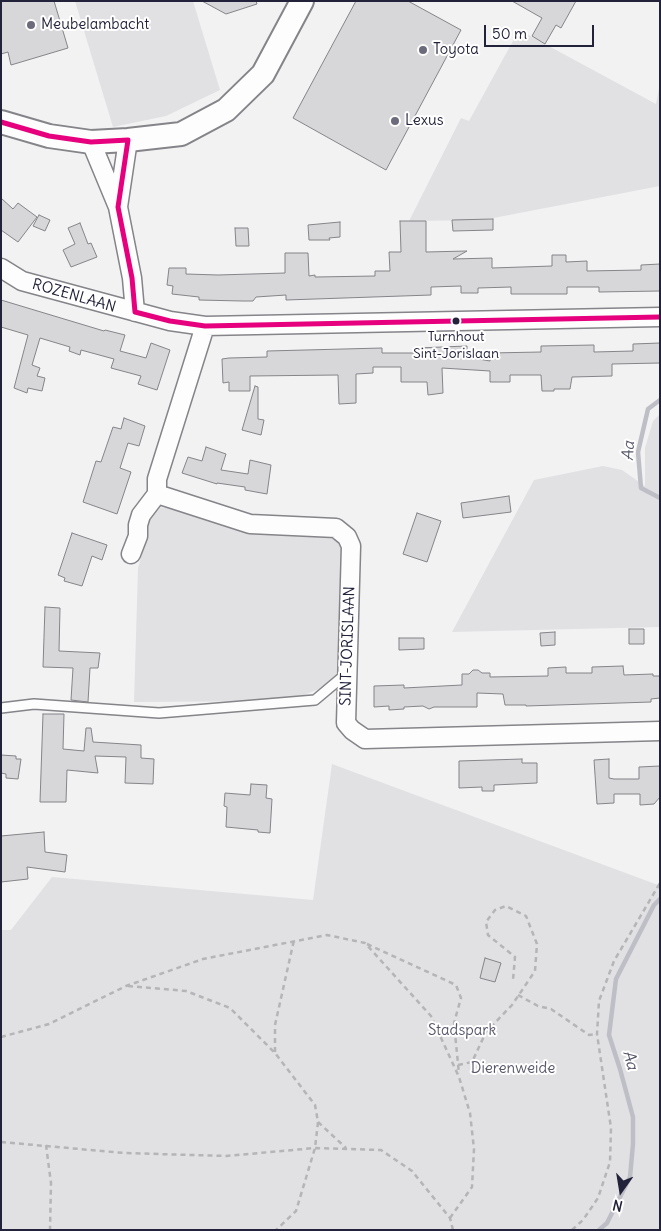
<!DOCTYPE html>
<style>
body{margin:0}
#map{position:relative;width:661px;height:1231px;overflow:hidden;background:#f2f2f3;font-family:Delius,sans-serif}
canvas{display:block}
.frame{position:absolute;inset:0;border:2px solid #22223b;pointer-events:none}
.north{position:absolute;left:596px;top:1166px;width:50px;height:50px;-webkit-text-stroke:4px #fff;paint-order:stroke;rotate:193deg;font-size:14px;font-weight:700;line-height:20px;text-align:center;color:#22223b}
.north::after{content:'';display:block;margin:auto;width:18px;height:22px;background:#22223b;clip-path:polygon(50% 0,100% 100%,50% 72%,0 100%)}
.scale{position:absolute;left:484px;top:25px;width:110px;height:22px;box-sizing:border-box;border:2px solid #22223b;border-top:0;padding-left:6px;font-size:15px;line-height:18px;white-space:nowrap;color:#22223b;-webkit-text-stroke:4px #fff;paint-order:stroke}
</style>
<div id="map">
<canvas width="661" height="1231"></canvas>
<div class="frame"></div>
<div class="north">N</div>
<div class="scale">50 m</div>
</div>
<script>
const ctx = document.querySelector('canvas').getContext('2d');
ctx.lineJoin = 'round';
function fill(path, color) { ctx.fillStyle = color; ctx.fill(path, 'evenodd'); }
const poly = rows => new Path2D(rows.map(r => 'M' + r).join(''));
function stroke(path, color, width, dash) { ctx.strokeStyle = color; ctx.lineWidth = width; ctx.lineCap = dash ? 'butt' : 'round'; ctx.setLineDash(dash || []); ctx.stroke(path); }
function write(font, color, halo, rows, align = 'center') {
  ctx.font = font + ' Delius,sans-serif'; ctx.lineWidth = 4; ctx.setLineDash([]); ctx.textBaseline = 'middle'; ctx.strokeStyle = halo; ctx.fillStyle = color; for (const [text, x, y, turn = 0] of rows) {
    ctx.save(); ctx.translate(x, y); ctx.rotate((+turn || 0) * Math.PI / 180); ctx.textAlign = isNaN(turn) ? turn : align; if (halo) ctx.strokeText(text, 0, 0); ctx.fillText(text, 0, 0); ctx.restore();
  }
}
fill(poly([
 [75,1,193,1,220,90,166,116,113,127],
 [519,30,656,104,660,83,660,186,483,220,409,221,461,118,469,121],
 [660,414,660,627,452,632,534,480,603,466,622,470,645,486,645,448,653,421],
 [159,507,172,509,211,522,266,534,330,537,338,541,343,548,338,675,319,689,289,701,134,702,138,568,147,536,147,527,151,511],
 [332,764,658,885,660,883,660,1230,1,1230,1,930,11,930,52,877,313,900]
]), '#e1e1e4');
stroke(poly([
 [660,400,648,409,638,452,641,488,660,498],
 [599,1230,607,1223,630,1177,633,1144,633,1117,620,1069,609,1035,616,979,654,905,660,899]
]), '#bebec6', 4.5);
const building = poly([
 [1,1,54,1,68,48,11,65,8,52,1,54,1,1],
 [202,1,256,1,257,4,226,14,202,1],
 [356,1,408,1,461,30,386,170,293,118,356,1],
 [512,1,576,1,561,28,556,25,545,44,532,36,542,18,512,1],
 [1,198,13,209,18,203,37,217,18,242,1,230,1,198],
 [39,215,50,220,45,231,33,226,39,215],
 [493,219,493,230,453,231,452,220,493,219],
 [400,221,426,221,426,252,467,251,453,259,492,258,492,268,552,266,552,255,566,255,566,262,587,261,587,271,641,270,641,265,660,264,660,291,599,292,599,287,567,287,567,294,511,294,511,287,478,288,478,293,461,293,461,286,431,287,431,295,286,300,286,295,256,297,253,301,242,301,199,300,199,297,172,294,173,286,167,285,169,268,186,268,186,274,218,275,285,273,285,253,308,253,309,276,315,275,315,277,375,276,375,271,390,271,389,252,401,252,400,221],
 [340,222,340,237,329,238,330,240,309,240,308,225,340,222],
 [80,223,88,244,91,243,97,257,71,267,63,250,75,244,68,228,80,223],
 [235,228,248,228,249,246,236,246,235,228],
 [1,300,104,331,105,330,125,335,120,351,146,358,151,343,170,350,157,390,138,384,141,376,111,368,114,359,81,350,80,355,69,351,70,347,40,338,32,365,40,368,37,376,45,378,42,391,28,388,27,393,14,388,28,335,1,327,1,300],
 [660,343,660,363,612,364,612,376,572,377,570,389,554,389,554,391,542,391,541,375,510,375,510,382,490,382,490,371,442,368,443,393,428,395,427,382,401,382,401,367,373,367,373,373,356,374,356,403,339,404,338,375,250,376,250,391,229,391,229,382,223,383,222,359,229,358,267,357,267,351,382,348,382,353,417,353,417,348,467,346,467,357,490,361,490,353,541,352,541,346,594,345,594,352,633,351,633,344,660,343],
 [255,386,258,387,258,419,264,420,261,435,242,430,255,386],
 [124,418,145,426,139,446,128,443,120,468,131,472,117,514,83,502,96,461,101,462,113,427,121,429,124,418],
 [206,447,226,454,221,470,248,474,250,460,271,465,267,494,245,490,245,487,217,483,217,484,182,473,188,457,202,461,206,447],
 [509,496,511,512,463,518,461,503,509,496],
 [417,513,441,521,427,562,403,554,417,513],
 [72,533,107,545,102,560,92,556,82,586,64,581,65,578,58,575,72,533],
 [45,607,60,608,59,651,100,653,98,668,90,668,88,702,71,700,73,668,43,667,45,607],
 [629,629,644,629,644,644,629,644,629,629],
 [555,632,555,645,541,646,540,633,555,632],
 [399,638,424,638,424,649,399,650,399,638],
 [623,666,624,675,653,674,653,676,660,676,660,698,651,699,651,702,526,706,526,705,505,705,503,694,477,693,477,707,434,707,429,709,423,706,404,707,404,709,389,710,389,706,374,707,374,686,404,685,404,688,462,685,462,674,469,674,473,670,478,670,482,673,490,673,490,677,548,676,548,668,566,667,566,673,592,673,592,667,623,666],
 [43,714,64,714,63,749,84,751,86,728,91,728,93,742,141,745,141,758,154,759,153,784,125,783,126,757,95,756,98,773,67,770,66,802,40,802,43,714],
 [1,755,16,756,16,759,21,759,18,779,6,778,6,774,1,773,1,755],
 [522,759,522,763,537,763,537,783,494,785,494,791,482,791,482,787,459,788,459,761,522,759],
 [609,759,609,778,614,779,639,779,639,767,660,766,660,797,654,804,640,805,640,794,614,794,614,803,597,804,594,760,609,759],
 [251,784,267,785,266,798,272,799,270,833,258,832,258,830,226,827,227,807,224,806,225,793,250,795,251,784],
 [44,832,45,852,67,855,65,872,27,867,28,879,1,882,1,836,44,832],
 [485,958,501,963,495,982,480,978,485,958]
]);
fill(building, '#d7d7d9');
stroke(building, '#848489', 1);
const service = poly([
 [1,708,34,704,159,713,315,700,340,679,347,679]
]);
const minor = poly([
 [91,142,118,207,132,278,135,312],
 [118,207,128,140],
 [1,268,22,281,170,321,205,326,660,317],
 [205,326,157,479,157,494,250,524,336,528,347,537,351,546,346,723,352,730,365,739,660,731],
 [131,554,138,536,138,525,141,515,157,494]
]);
const tertiary = poly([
 [1,122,49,136,91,142,128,140,181,134,226,110,263,74,302,1]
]);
stroke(service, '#848489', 12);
stroke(minor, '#848489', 21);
stroke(tertiary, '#848489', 26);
stroke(poly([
 [367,944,456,985,461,998,454,1023,459,1074],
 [128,986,186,991,230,1008,275,1053,315,1105,318,1122,315,1148,296,1211,276,1230],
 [518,995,538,1006,551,1009,589,1035,597,1034],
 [1,1037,49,1024,126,986,203,959,327,935,365,943,431,1016,459,1077,470,1113,474,1149,472,1187,450,1218],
 [275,1052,275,1025,294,940],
 [458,1065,472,1062,486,1032,512,1005,535,971,537,944,526,916,506,906,495,910,486,922,488,935,515,957,513,980],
 [318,1122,346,1148],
 [1,1142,124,1153,226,1156,315,1148,381,1150,412,1171,450,1218,453,1230],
 [46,1145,51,1183,50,1230],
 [572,1230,583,1220,598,1198,610,1162,611,1128,597,1034,599,1001,614,961,660,883]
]), '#b5b5b8', 2.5, [5, 4]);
stroke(service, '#fdfdfd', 9);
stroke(minor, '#fdfdfd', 18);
stroke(tertiary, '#fdfdfd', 22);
stroke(poly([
 [1,122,49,136,91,142,128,140,118,207,132,278,135,312,170,321,205,326,660,317]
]), '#e6007e', 5);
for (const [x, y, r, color] of [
 [31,25,5,"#6b6b7b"],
 [423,50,5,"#6b6b7b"],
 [395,121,5,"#6b6b7b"],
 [456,321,4.5,"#22223b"]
]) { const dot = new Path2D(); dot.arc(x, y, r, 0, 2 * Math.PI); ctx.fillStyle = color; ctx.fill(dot); stroke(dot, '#fff', 2); }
write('14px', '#22223b', '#fff', [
 ["Turnhout",456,337],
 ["Sint-Jorislaan",456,354]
]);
write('15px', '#22223b', '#fff', [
 ["Meubelambacht",41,25],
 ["Toyota",433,50],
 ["Lexus",405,121]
], 'left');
write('15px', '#22223b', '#fff', [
 ["ROZENLAAN",74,296,16],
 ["SINT-JORISLAAN",348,646,-88]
]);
write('15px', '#57576a', '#fff', [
 ["Stadspark",462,1031],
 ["Dierenweide",513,1069]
]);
write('italic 16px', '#58586b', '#fff', [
 ["Aa",629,451,-86],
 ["Aa",630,1060,74]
]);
</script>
